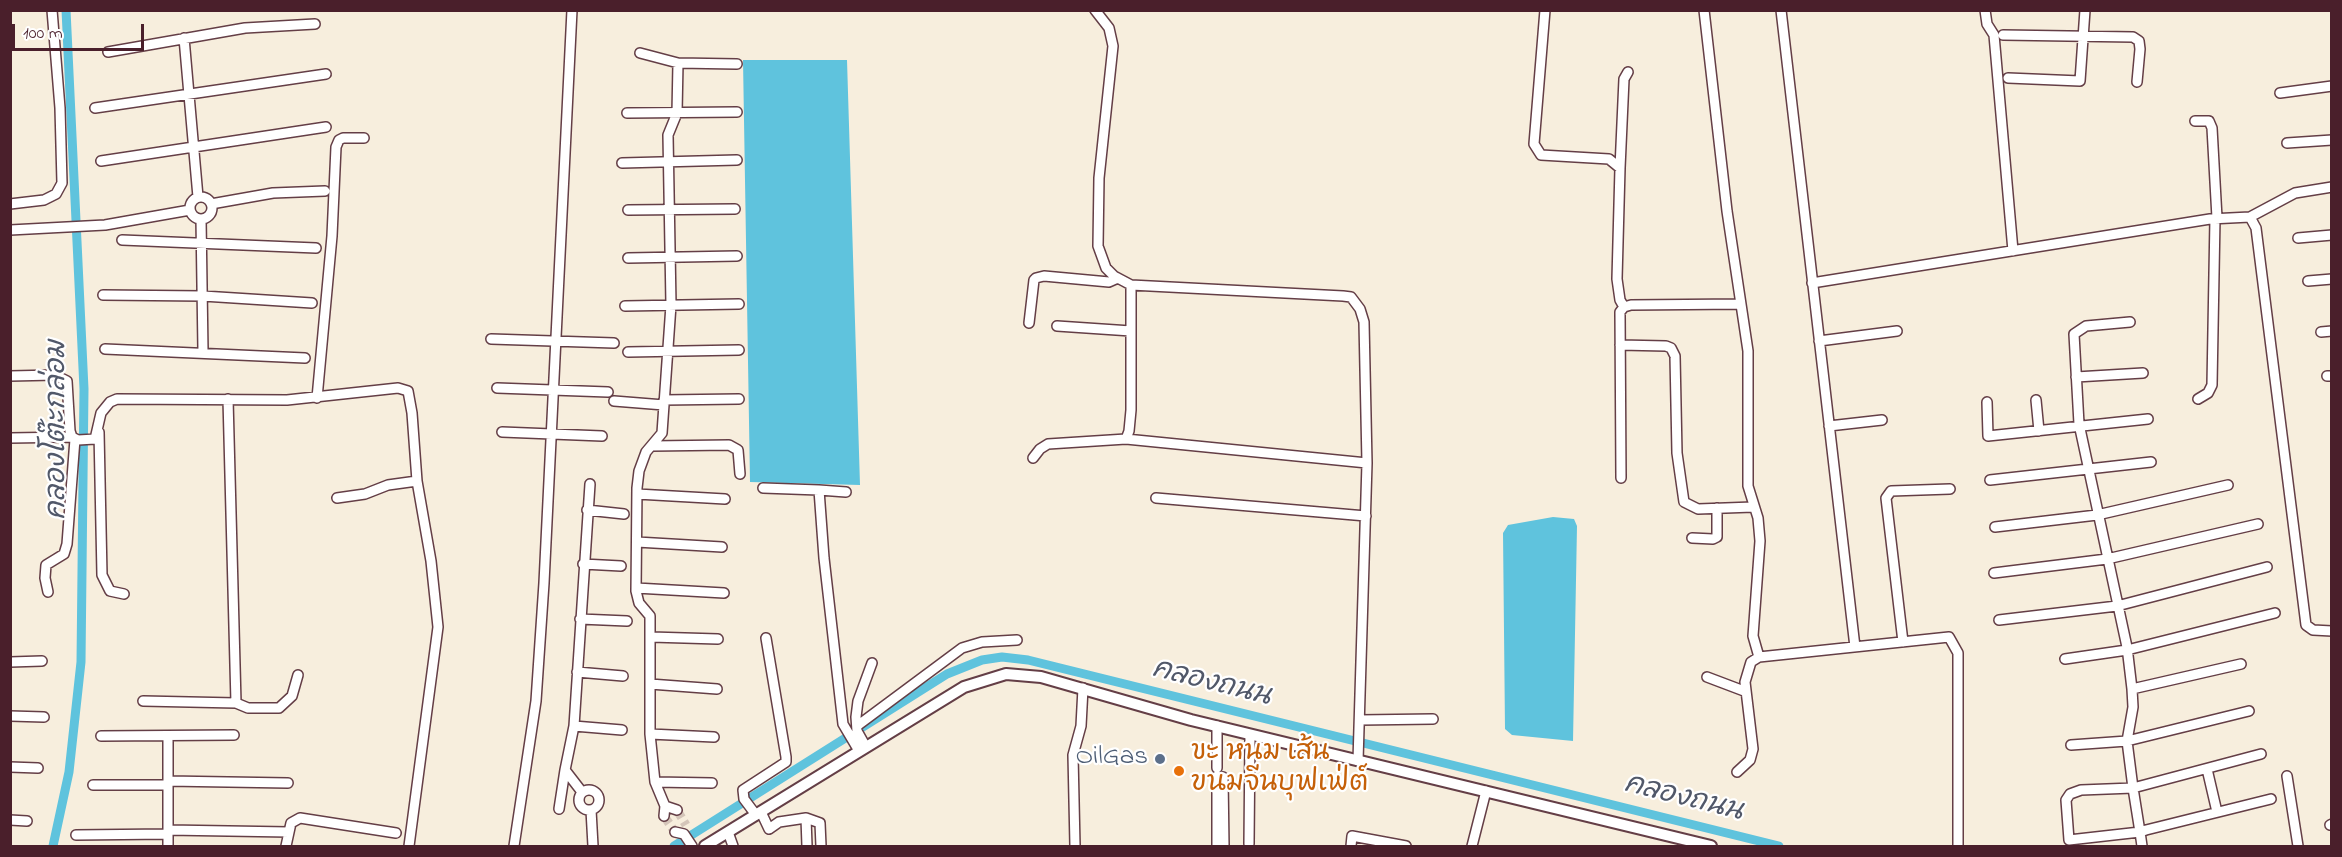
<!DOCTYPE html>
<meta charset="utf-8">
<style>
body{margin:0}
#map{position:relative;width:2342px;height:857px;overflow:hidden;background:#f7eedd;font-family:"Indie Flower",sans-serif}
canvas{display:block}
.frame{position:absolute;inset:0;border:12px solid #4a1f2b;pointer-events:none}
.scale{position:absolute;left:12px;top:24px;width:132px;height:27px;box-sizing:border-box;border:3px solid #4a1f2b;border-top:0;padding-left:8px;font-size:18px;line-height:21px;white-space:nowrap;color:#4a1f2b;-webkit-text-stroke:4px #fff;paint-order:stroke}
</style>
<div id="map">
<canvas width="2342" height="857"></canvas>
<div class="frame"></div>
<div class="scale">100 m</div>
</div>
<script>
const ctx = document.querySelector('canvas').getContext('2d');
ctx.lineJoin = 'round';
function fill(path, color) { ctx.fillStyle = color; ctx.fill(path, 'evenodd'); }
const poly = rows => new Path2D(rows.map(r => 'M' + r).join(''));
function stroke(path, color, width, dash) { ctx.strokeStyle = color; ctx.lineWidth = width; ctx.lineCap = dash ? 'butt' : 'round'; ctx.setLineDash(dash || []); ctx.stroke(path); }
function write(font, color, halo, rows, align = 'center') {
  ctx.font = font + ' "Indie Flower","Playpen Sans Thai",sans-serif'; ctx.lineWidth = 4.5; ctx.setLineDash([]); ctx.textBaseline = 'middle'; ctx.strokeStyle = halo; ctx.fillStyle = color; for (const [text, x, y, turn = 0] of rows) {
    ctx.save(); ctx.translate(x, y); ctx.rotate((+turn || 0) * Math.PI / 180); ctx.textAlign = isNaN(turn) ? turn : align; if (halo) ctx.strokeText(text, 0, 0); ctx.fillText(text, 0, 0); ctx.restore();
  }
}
fill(poly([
 [743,60,847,60,860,485,750,482],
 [1553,517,1574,519,1577,526,1573,741,1512,735,1505,729,1503,533,1508,525]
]), '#5fc3dd');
stroke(poly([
 [53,846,69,772,81,662,84,389,66,10],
 [674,846,947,674,982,660,1002,657,1028,660,1779,846]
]), '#5fc3dd', 9);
stroke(poly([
 [677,810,686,825],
 [664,816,675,832]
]), '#d4c5b9', 9, [9, 4.5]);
const minor = poly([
 [1095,10,1109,28,1113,46,1099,178,1098,246,1106,268,1114,276,1131,285,1343,296,1351,297,1360,309,1364,322,1367,463,1358,761],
 [1545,10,1534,144,1541,155,1609,159,1620,168,1617,279,1620,300,1624,307],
 [1704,10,1727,211,1748,351,1748,486,1758,518,1760,541,1753,636,1759,657],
 [1781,10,1855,647],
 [1985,10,1987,24,1994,35,2013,251],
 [2003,35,2133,37,2139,41,2140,49,2137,82],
 [184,38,198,197],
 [108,52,245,28,315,24],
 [640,53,678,63,737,64],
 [2008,78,2080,81,2085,10],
 [2280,93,2332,86],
 [95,108,326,74],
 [627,113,737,112],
 [2195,121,2209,121,2212,128,2217,218],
 [2287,143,2332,140],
 [101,161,326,127],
 [622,163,737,160],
 [1620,168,1624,79,1628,72],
 '190 208a11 11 0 1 1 22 0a11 11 0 1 1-22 0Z',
 [10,204,44,200,56,194,62,183,60,108,52,10],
 [211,204,273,193,325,191],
 [628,210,735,209],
 [2250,217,2256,228,2306,625,2313,630,2332,631],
 [201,219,203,351],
 [10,230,105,225,190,210],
 [2298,238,2332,235],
 [122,240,316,248],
 [628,258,737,256],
 [2308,281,2332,279],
 [1812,283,2210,219,2250,217,2295,193,2332,187],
 [103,295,203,296,312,303],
 [625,306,739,304],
 [2130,322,2086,326,2074,334,2079,424,2127,647,2132,689,2133,707,2127,741,2133,788,2261,754],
 [1029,323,1034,280,1036,278,1044,276,1109,282,1118,278],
 [1057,326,1131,331],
 [2321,332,2332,331],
 [491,339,614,343],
 [1819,341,1897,331],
 [1620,345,1666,346,1671,348,1675,356,1677,453,1684,502,1698,509,1753,507],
 [105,349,305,358],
 [628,352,739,350],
 [10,376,55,375,67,381,70,431,72,437,78,440,95,439,101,413,110,402,117,399,287,400,398,388,408,391,412,413,417,481,431,561,438,627,409,846],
 [2327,376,2332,376],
 [2076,377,2143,373],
 [497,388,608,392],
 [317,398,332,236,336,147,339,140,343,138,364,138],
 [2198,399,2208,393,2212,385,2215,218],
 [664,400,739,399],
 [2036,400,2039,431],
 [614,401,664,405],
 [1987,402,1988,436,2148,419],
 [1829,426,1882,420],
 [99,432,102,575,110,591,124,594],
 [502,432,602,436],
 [10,438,72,437],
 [1126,439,1367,463],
 [652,446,729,445,738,450,740,474],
 [1033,458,1040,449,1048,444,1126,439,1129,431,1131,410,1131,285],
 [1621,478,1620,312,1624,307,1631,305,1741,304],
 [1990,480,2151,462],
 [763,488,819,490,824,558,843,724,859,751],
 [819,490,846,492],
 [637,494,725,499],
 [337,498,365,494,388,485,417,481],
 [1156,498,1366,516],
 [587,510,624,514],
 [1995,527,2097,515,2228,485],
 [1692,538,1713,539,1717,537,1717,508],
 [637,542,722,547],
 [583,564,621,566],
 [1994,573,2107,559,2258,524],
 [636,588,724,593],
 [48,592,45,578,46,565,64,554,67,544,75,439],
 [580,619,627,621],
 [1999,620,2117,606,2267,567],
 [651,637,718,639],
 [1903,642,1886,498,1891,491,1950,489],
 [2065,659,2127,650,2275,613],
 [10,662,42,661],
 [577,672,623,676],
 [1707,677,1744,691],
 [650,684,717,689],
 [2132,689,2241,664],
 [143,701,236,703,228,399],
 [236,703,248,708,279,708,292,696,298,675],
 [10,716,44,717],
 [1360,720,1433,719],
 [574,726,622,730],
 [857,726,962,648,982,642,1017,640],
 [1217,726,1217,768],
 [650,734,714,737],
 [101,736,234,735],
 [168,736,168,846],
 [2071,745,2127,741,2249,711],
 [866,747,857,731,856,717,858,701,872,663],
 [10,767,38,768],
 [2207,769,2217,812],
 [1737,772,1750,760,1753,749,1745,682,1751,662,1759,657,1949,637,1958,653,1958,846],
 [1217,776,1217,846],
 [2287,776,2298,846],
 [1223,777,1224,846],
 [168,781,288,783],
 [655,782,712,783],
 [93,785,168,785],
 [2133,788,2140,832,2069,840,2066,800,2070,794,2081,790,2133,788],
 '579 800a10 10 0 1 1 20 0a10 10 0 1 1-20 0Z',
 [582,792,565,770,574,726,590,484],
 [665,806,677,810],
 [559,809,565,770],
 [591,810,593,846],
 [761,812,769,829,779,822,806,818,807,846],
 [756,815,744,799,743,790,786,762,786,757,766,638],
 [664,816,665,806,655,782,650,734,650,616,639,603,636,591,637,488,639,471,646,452,662,433,671,305,668,135,677,113,678,63],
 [806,818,820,823,821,846],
 [10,820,27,821],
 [2330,825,2332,824],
 [168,830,289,832],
 [675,832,684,834,692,846],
 [728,832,733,846],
 [76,835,168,834],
 [1249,844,1250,735],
 [286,846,291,823,300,818,396,833],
 [514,846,536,701,544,583,572,10],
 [1075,846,1073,755,1081,726,1083,688],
 [1351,846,1352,836,1406,846],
 [1472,846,1486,791],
 [2142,846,2140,832,2146,830,2271,799]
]);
const tertiary = poly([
 [705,846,964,687,1006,674,1041,677,1191,720,1711,846]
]);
stroke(minor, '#643e46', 12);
stroke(tertiary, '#643e46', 14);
stroke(minor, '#fff', 9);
stroke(tertiary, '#fff', 10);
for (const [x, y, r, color] of [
 [1160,759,6,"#5c6f8a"],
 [1179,771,6,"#e8710a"]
]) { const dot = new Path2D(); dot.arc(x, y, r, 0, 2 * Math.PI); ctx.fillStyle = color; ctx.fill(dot); stroke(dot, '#fff', 2); }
write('27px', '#c56008', '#fff', [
 ["ขะ หนม เส้น",1191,755],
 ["ขนมจีนบุฟเฟ่ต์",1191,786]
], 'left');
write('27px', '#4e5e75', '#fff', [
 ["OilGas",1148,759]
], 'right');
write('italic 28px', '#515869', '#fff', [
 ["คลองโต๊ะกล่อม",59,430,-90],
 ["คลองถนน",1211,685,14],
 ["คลองถนน",1683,800,14]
]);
</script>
